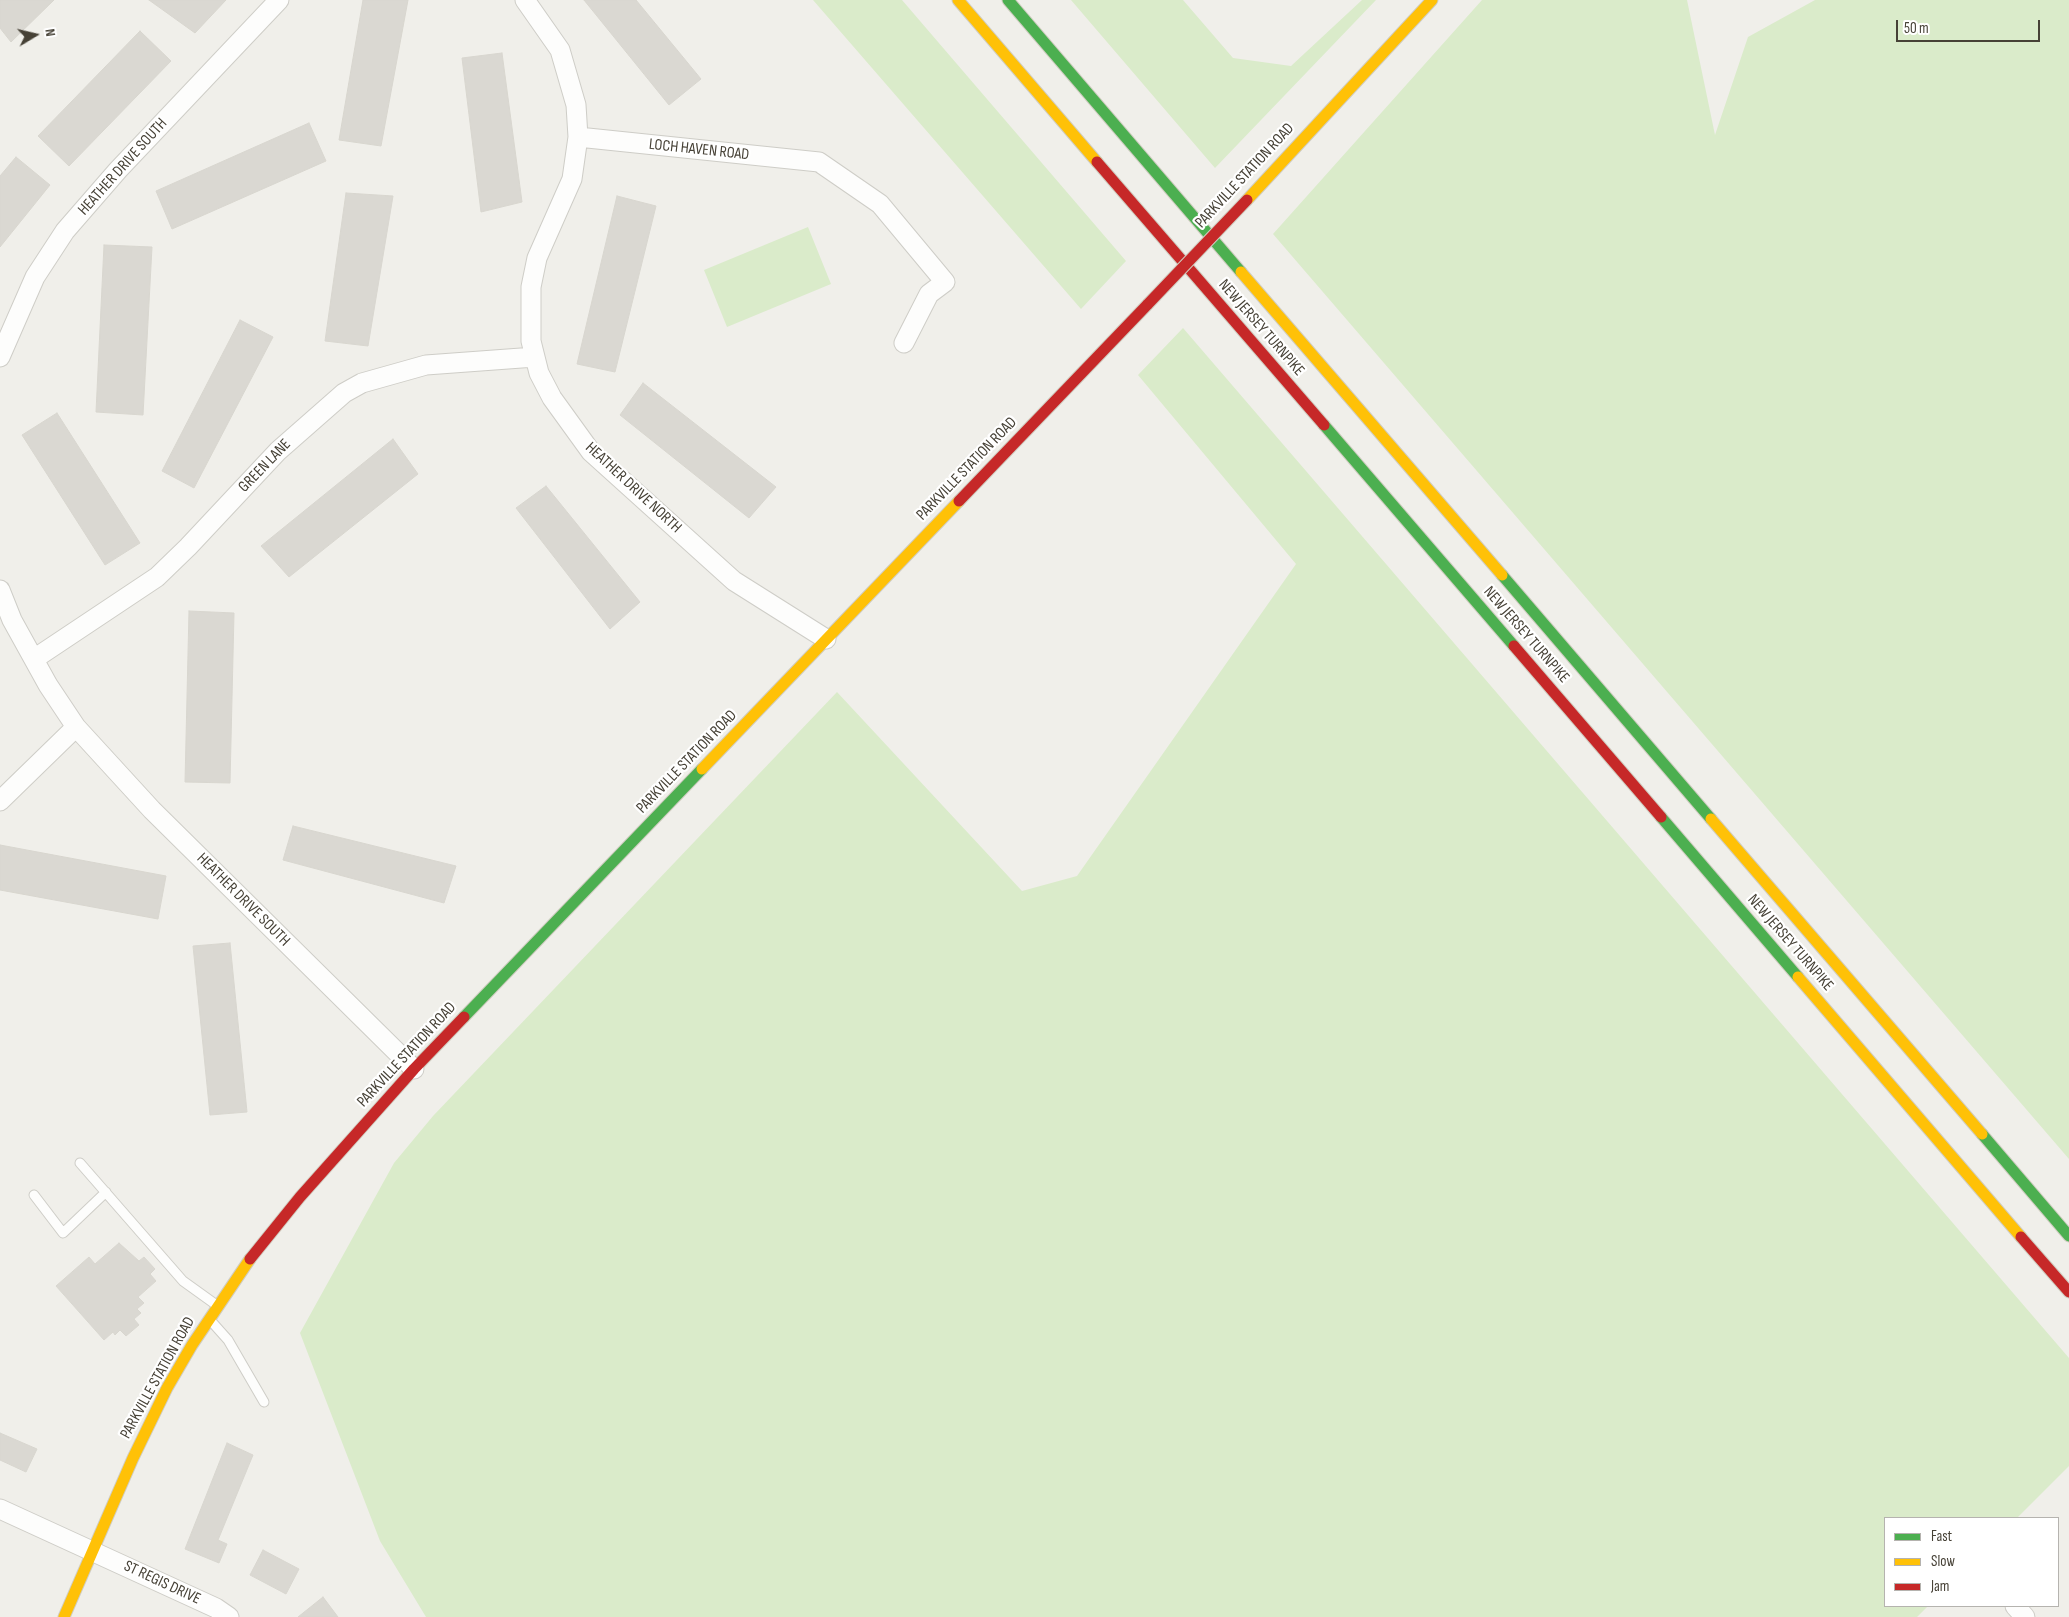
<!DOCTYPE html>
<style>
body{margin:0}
#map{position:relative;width:2069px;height:1617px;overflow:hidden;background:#f0efea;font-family:"Sofia Sans Condensed",sans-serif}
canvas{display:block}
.legend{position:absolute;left:1884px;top:1517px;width:175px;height:90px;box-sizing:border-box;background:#fff;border:1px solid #b5b3af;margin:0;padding:6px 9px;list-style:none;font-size:15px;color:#464136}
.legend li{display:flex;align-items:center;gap:10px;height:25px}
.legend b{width:25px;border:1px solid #b5b3af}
.north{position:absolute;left:10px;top:10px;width:50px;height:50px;-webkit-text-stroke:4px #fff;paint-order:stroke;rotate:81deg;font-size:14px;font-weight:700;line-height:20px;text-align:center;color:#464136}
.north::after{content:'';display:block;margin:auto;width:18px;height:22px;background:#464136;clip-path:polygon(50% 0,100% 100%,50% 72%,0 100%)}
.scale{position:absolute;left:1896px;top:20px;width:144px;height:22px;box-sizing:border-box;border:2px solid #464136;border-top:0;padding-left:6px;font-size:15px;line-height:18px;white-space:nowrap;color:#464136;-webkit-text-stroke:4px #fff;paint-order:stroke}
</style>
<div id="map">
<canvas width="2069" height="1617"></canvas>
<ul class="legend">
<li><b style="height:6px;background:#4caf50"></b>Fast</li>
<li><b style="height:6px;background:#ffc107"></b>Slow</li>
<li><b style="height:6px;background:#c62828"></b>Jam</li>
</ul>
<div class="north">N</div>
<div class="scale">50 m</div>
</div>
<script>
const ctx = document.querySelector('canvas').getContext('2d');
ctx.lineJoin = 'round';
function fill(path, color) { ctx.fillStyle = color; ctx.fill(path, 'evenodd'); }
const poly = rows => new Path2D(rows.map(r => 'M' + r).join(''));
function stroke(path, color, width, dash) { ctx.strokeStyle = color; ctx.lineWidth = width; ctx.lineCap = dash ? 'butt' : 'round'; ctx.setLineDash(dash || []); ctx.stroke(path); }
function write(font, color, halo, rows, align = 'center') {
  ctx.font = font + ' "Sofia Sans Condensed",sans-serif'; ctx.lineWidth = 4.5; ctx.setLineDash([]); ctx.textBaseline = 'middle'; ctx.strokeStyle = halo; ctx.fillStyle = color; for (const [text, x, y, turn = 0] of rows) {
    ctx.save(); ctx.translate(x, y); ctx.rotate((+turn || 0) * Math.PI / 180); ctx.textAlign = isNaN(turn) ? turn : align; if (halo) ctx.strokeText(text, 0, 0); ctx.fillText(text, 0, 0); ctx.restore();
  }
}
fill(poly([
 [813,0,902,0,1126,261,1081,309],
 [1071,0,1183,0,1233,58,1291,66,1362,0,1376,0,1215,168],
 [1482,0,1687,0,1715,135,1748,37,1815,0,2069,0,2069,1159,1273,234],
 [808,227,831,284,727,327,704,270],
 [1183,328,2069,1358,2069,1466,2017,1518,1885,1518,1885,1606,1928,1606,1917,1617,426,1617,380,1541,300,1333,394,1163,433,1116,837,692,1022,891,1077,876,1296,564,1138,375]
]), '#daebca');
const building = poly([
 [0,0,54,0,11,42,0,28,0,0],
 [149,0,226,0,195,33,149,0],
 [363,0,408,0,381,146,339,140,363,0],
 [584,0,636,0,701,79,669,105,584,0],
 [140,31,171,61,69,166,38,136,140,31],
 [502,53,522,202,481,212,462,58,502,53],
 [309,123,326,161,172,229,156,191,309,123],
 [16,157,50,185,0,247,0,176,16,157],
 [346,193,393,196,368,346,325,341,346,193],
 [617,196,656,206,615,372,577,364,617,196],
 [104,245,152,247,143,415,96,412,104,245],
 [240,320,273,337,194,488,162,471,240,320],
 [643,383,776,487,749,518,620,415,643,383],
 [57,413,140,543,105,565,22,435,57,413],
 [393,439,418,474,289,577,261,546,393,439],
 [546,486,640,602,610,629,516,508,546,486],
 [189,611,234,613,230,783,185,782,189,611],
 [293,826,456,866,444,903,283,860,293,826],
 [0,845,166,876,158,919,0,890,0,845],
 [230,943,247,1112,210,1115,193,946,230,943],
 [119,1243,139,1261,144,1257,155,1269,150,1274,156,1281,138,1297,144,1303,137,1309,141,1313,134,1319,139,1325,126,1336,120,1330,115,1335,113,1332,104,1340,56,1286,89,1257,95,1264,119,1243],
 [0,1433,37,1449,26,1472,0,1460,0,1433],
 [227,1443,253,1455,218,1540,227,1544,219,1563,185,1549,227,1443],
 [263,1550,299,1569,286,1594,250,1575,263,1550],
 [323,1597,338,1617,298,1617,323,1597]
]);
fill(building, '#dad8d2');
stroke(building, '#d8d6cf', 1);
const lane = poly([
 [80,1163,183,1281,215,1304],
 [34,1195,63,1233,106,1192],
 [211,1321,228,1340,264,1402]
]);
const street = poly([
 [525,0,560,50,576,105,578,137,572,179,537,258,531,287,531,341,539,373,552,398,591,452,734,581,826,639],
 [578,137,819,162,880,204,945,282,929,294,904,343],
 [0,357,35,277,65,231,118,170,279,0],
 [0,590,12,620,48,685,76,727,152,810,414,1069],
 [34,659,157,577,188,547,278,451,344,393,362,383,426,365,535,357],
 [0,801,76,727],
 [0,1509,216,1608,229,1617],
 [2015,1606,2025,1617]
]);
const fast = poly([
 [1008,0,1241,272],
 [1324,425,1514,646],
 [1502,575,1711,819],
 [1661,817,1798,977],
 [464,1017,702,769],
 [1982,1134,2069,1236]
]);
const slow = poly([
 [958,0,1097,162],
 [1247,200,1432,0],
 [1241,272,1502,575],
 [702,769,959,501],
 [1711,819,1982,1134],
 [1798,977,2021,1237],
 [64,1617,133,1458,167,1388,192,1345,250,1259]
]);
const jam = poly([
 [1097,162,1324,425],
 [959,501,1148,304],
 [1514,646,1661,817],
 [2021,1237,2069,1292],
 [250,1259,300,1197,414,1069,464,1017]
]);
stroke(lane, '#cecdc7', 11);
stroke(street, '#cecdc7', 21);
stroke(fast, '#d0cdc1', 13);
stroke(slow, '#d0cdc1', 13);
stroke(jam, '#d0cdc1', 13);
stroke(lane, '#fdfdfc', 9);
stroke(street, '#fdfdfc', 19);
stroke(fast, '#4caf50', 11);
stroke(slow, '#ffc107', 11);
stroke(jam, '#c62828', 11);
const jamBridge = poly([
 [1148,304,1247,200]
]);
stroke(jamBridge, '#d0cdc1', 13, []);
stroke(jamBridge, '#c62828', 11);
write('16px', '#464136', '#fff', [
 ["LOCH HAVEN ROAD",699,150,6],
 ["HEATHER DRIVE SOUTH",123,167,-48],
 ["PARKVILLE STATION ROAD",1245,176,-47],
 ["NEW JERSEY TURNPIKE",1261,328,49],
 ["GREEN LANE",265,466,-46],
 ["PARKVILLE STATION ROAD",967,469,-46],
 ["HEATHER DRIVE NORTH",633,488,43],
 ["NEW JERSEY TURNPIKE",1526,635,49],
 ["PARKVILLE STATION ROAD",687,762,-46],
 ["HEATHER DRIVE SOUTH",243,900,45],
 ["NEW JERSEY TURNPIKE",1790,943,49],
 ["PARKVILLE STATION ROAD",407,1055,-47],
 ["PARKVILLE STATION ROAD",158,1378,-61],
 ["ST REGIS DRIVE",162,1583,25]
]);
</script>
